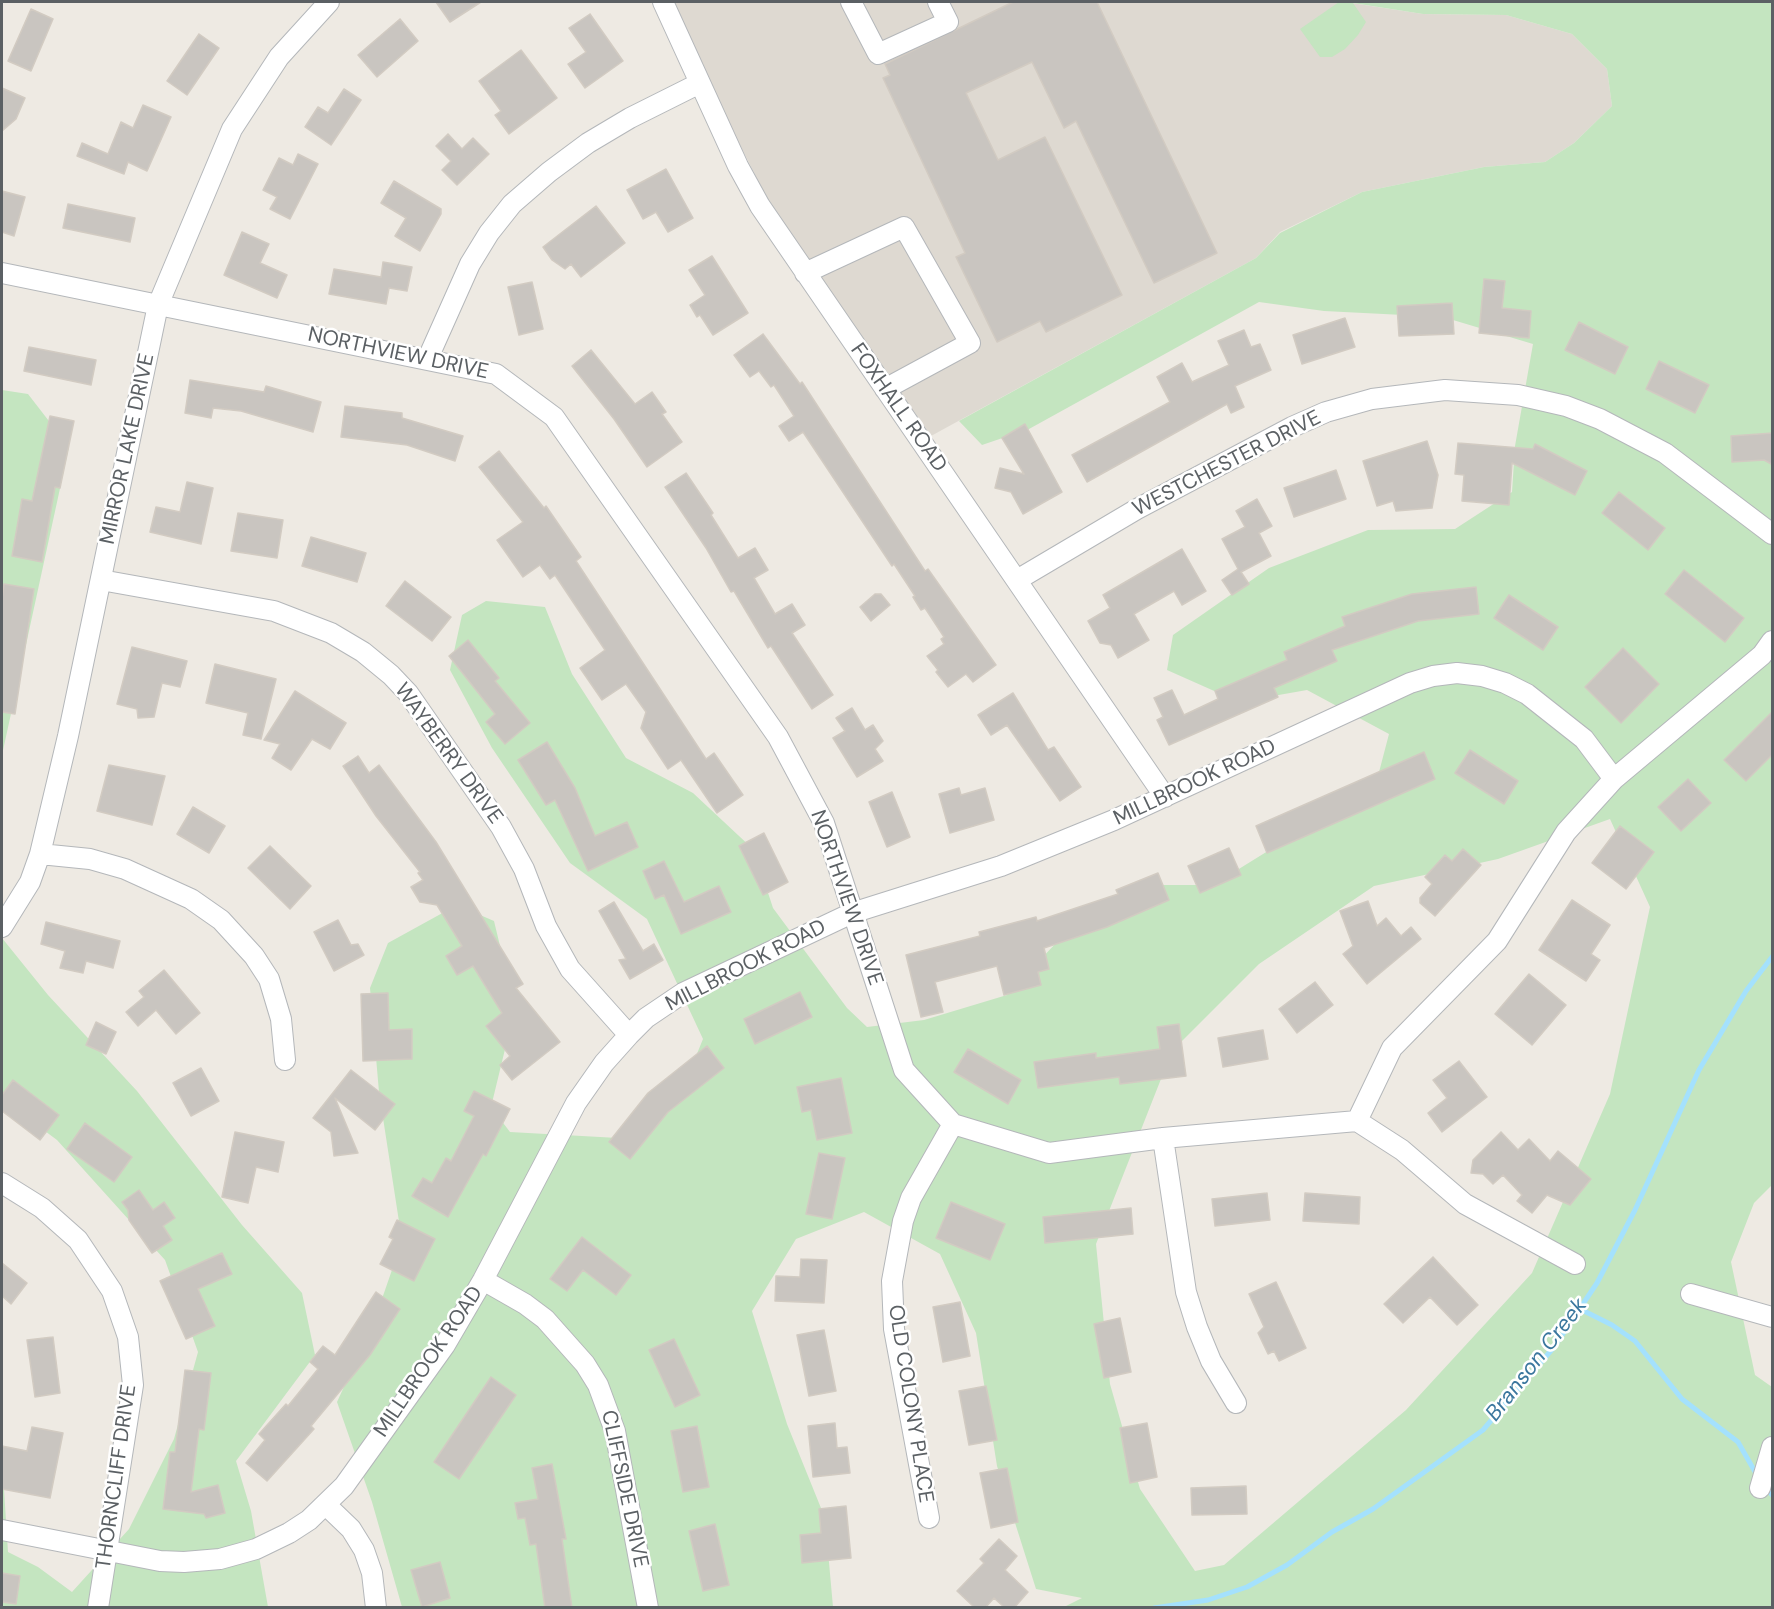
<!DOCTYPE html>
<style>
body{margin:0}
#map{position:relative;width:1774px;height:1609px;overflow:hidden;background:#eeeae3;font-family:"DM Sans",sans-serif}
canvas{display:block}
.frame{position:absolute;inset:0;border:3px solid #5b6064;pointer-events:none}
</style>
<div id="map">
<canvas width="1774" height="1609"></canvas>
<div class="frame"></div>
</div>
<script>
const ctx = document.querySelector('canvas').getContext('2d');
ctx.lineJoin = 'round';
function fill(path, color) { ctx.fillStyle = color; ctx.fill(path, 'evenodd'); }
const poly = rows => new Path2D(rows.map(r => 'M' + r).join(''));
function stroke(path, color, width, dash) { ctx.strokeStyle = color; ctx.lineWidth = width; ctx.lineCap = dash ? 'butt' : 'round'; ctx.setLineDash(dash || []); ctx.stroke(path); }
function write(font, color, halo, rows, align = 'center') {
  ctx.font = font + ' "DM Sans",sans-serif'; ctx.lineWidth = 5; ctx.setLineDash([]); ctx.textBaseline = 'middle'; ctx.strokeStyle = halo; ctx.fillStyle = color; for (const [text, x, y, turn = 0] of rows) {
    ctx.save(); ctx.translate(x, y); ctx.rotate((+turn || 0) * Math.PI / 180); ctx.textAlign = isNaN(turn) ? turn : align; if (halo) ctx.strokeText(text, 0, 0); ctx.fillText(text, 0, 0); ctx.restore();
  }
}
fill(poly([
 [673,2,1345,2,1423,14,1506,15,1572,34,1607,69,1612,106,1574,143,1545,162,1484,167,1362,192,1280,232,1256,258,931,436,773,210,708,82]
]), '#ded9d1');
fill(poly([
 [1339,2,1772,2,1772,1185,1754,1203,1731,1262,1755,1375,1772,1387,1772,1607,1064,1607,1082,1598,1036,1589,997,1466,976,1333,940,1254,864,1212,796,1239,752,1311,787,1424,825,1518,833,1607,402,1607,372,1502,337,1402,375,1319,402,1241,379,1092,370,988,388,943,457,905,494,921,515,1008,491,1107,510,1132,618,1138,685,1083,703,1039,647,919,570,863,492,748,450,670,462,615,486,601,545,607,572,674,626,758,693,793,754,850,773,908,847,1008,867,1027,924,1020,1007,995,1073,925,1130,885,1213,885,1305,828,1378,776,1389,734,1307,690,1239,702,1167,670,1173,635,1269,568,1368,530,1455,529,1512,492,1515,446,1533,344,1443,317,1324,311,1259,302,1029,429,982,445,959,421,1256,258,1280,233,1362,192,1484,167,1545,162,1574,143,1612,106,1607,69,1572,34,1506,15,1423,14,1353,3,1366,22,1358,35,1345,49,1332,57,1320,57,1300,29],
 [1610,819,1650,907,1610,1094,1532,1273,1406,1410,1224,1565,1195,1571,1140,1489,1110,1384,1096,1244,1172,1051,1259,964,1374,886,1498,859],
 [2,390,28,394,69,447,2,755],
 [2,938,48,995,137,1091,242,1225,302,1293,315,1355,236,1461,251,1511,268,1607,2,1607,2,1458,8,1552,38,1567,72,1592,129,1529,174,1439,198,1352,165,1260,57,1140,2,1099]
]), '#c4e5c0');
stroke(poly([
 [1580,1309,1612,1325,1635,1341,1682,1399,1738,1442,1758,1477],
 [1766,1487,1772,1495],
 [1154,1608,1208,1600,1247,1587,1287,1565,1332,1532,1373,1509,1483,1430,1554,1347,1597,1283,1635,1210,1699,1070,1746,991,1772,957]
]), '#a4e1fd', 5);
const building = poly([
 [436,2,481,2,450,22,436,2],
 [1013,2,1097,2,1217,253,1154,283,1076,121,1064,128,1032,62,966,93,998,160,1045,137,1122,295,1046,332,1040,321,997,342,956,257,965,253,883,78,890,75,885,64,1013,2],
 [31,9,53,19,31,71,8,61,31,9],
 [590,14,623,61,585,88,568,64,586,52,569,28,590,14],
 [400,19,418,41,377,77,358,55,400,19],
 [199,34,219,48,187,95,167,81,199,34],
 [521,50,557,98,509,134,495,115,501,111,479,81,521,50],
 [2,88,25,98,16,119,2,131,2,88],
 [344,89,361,100,331,145,305,127,318,107,328,113,344,89],
 [143,105,171,117,147,171,128,162,124,174,77,156,82,143,108,154,121,122,133,128,143,105],
 [448,134,462,149,473,138,489,154,457,185,442,170,451,161,436,146,448,134],
 [298,154,318,164,290,219,270,209,277,197,263,190,279,158,293,165,298,154],
 [666,169,693,218,668,232,656,212,643,219,627,190,666,169],
 [394,181,441,209,441,214,420,251,395,236,406,218,381,203,394,181],
 [2,191,25,197,14,236,2,232,2,191],
 [68,204,135,218,130,242,63,228,68,204],
 [596,206,625,243,581,277,571,264,565,269,552,260,543,247,596,206],
 [242,232,269,244,260,263,287,275,277,298,224,275,242,232],
 [712,256,748,313,713,335,700,315,697,317,690,305,705,295,689,270,712,256],
 [383,262,412,267,407,291,389,288,386,304,329,294,334,269,381,277,383,262],
 [1484,279,1505,281,1502,308,1531,311,1529,338,1479,333,1484,279],
 [532,282,543,329,519,335,508,287,532,282],
 [1452,303,1454,334,1399,336,1397,306,1452,303],
 [1345,318,1355,347,1302,364,1293,335,1345,318],
 [1579,322,1628,347,1615,374,1565,350,1579,322],
 [1244,330,1251,347,1260,344,1271,370,1235,386,1244,407,1231,413,1227,404,1087,482,1072,455,1170,402,1157,377,1182,363,1192,382,1229,365,1218,341,1244,330],
 [763,334,800,384,802,382,925,571,928,569,996,665,973,682,966,674,948,687,936,672,938,670,927,656,944,644,941,639,944,637,925,608,921,610,913,597,915,596,894,564,892,566,803,432,789,441,779,426,794,416,774,385,771,387,759,371,750,377,734,355,763,334],
 [29,347,96,360,91,385,24,371,29,347],
 [591,350,635,404,652,392,666,412,662,414,682,442,647,467,614,419,572,366,591,350],
 [1659,361,1709,385,1695,413,1646,389,1659,361],
 [190,380,264,392,266,386,321,402,313,432,241,411,213,408,211,418,185,413,190,380],
 [345,406,402,413,402,418,463,436,455,461,407,445,341,437,345,406],
 [50,416,74,421,60,488,55,487,42,562,12,556,22,499,32,501,50,416],
 [1025,424,1062,492,1023,514,1011,492,995,488,1000,468,1024,474,1002,438,1025,424],
 [1773,433,1773,465,1764,460,1732,462,1731,436,1773,433],
 [1427,441,1438,475,1432,508,1396,511,1393,501,1377,506,1363,461,1427,441],
 [1458,443,1533,449,1535,444,1587,471,1575,495,1512,463,1509,505,1462,501,1464,475,1455,474,1458,443],
 [499,451,544,508,546,506,581,557,576,561,706,759,714,753,743,795,717,813,681,760,668,769,641,728,646,712,626,684,602,700,580,668,605,650,555,575,550,579,540,565,523,577,497,540,523,522,479,467,499,451],
 [1336,470,1346,499,1294,517,1284,488,1336,470],
 [686,473,713,513,711,515,738,558,755,548,768,570,754,578,775,614,792,604,805,625,792,633,833,695,812,709,771,646,768,648,734,591,731,592,706,548,665,487,686,473],
 [187,482,213,488,201,544,150,532,156,507,180,512,187,482],
 [1619,492,1665,528,1648,550,1602,513,1619,492],
 [1257,499,1272,526,1259,533,1271,556,1241,572,1249,584,1232,595,1222,580,1238,569,1222,539,1245,527,1236,511,1257,499],
 [238,513,283,520,277,558,231,551,238,513],
 [311,537,366,553,357,582,302,566,311,537],
 [1182,549,1206,591,1182,605,1174,591,1134,614,1149,640,1118,658,1111,645,1100,643,1088,621,1110,608,1103,595,1182,549],
 [1684,570,1744,618,1725,642,1665,594,1684,570],
 [405,581,451,617,432,641,386,606,405,581],
 [4,584,34,589,15,714,2,712,2,599,4,584],
 [1476,587,1479,614,1418,621,1332,650,1337,661,1274,688,1278,697,1169,745,1157,720,1163,717,1154,698,1172,690,1184,715,1218,699,1215,691,1287,660,1284,652,1345,626,1342,617,1412,594,1476,587],
 [875,594,881,594,890,605,871,621,860,607,875,594],
 [1509,595,1558,627,1543,650,1494,618,1509,595],
 [468,640,499,678,495,681,530,723,505,744,486,722,495,714,449,656,468,640],
 [132,647,187,661,180,687,162,683,154,717,138,718,137,709,117,704,132,647],
 [1623,648,1659,684,1621,723,1585,687,1623,648],
 [215,664,276,679,261,739,243,735,248,713,206,703,215,664],
 [295,691,346,723,330,749,312,739,291,770,272,758,280,744,264,740,295,691],
 [1013,693,1048,750,1054,747,1081,787,1060,801,1007,725,991,735,978,715,1013,693],
 [852,708,865,730,873,725,883,741,875,749,883,761,857,777,833,738,845,731,836,718,852,708],
 [1773,711,1773,754,1746,781,1724,760,1773,711],
 [547,742,575,788,595,836,627,822,638,847,588,871,555,800,546,805,518,760,547,742],
 [1470,750,1518,781,1504,804,1455,773,1470,750],
 [1424,752,1435,779,1267,853,1256,826,1424,752],
 [358,756,369,773,379,765,436,842,523,984,516,988,560,1042,512,1080,500,1065,510,1056,486,1026,502,1013,473,966,457,975,446,956,462,946,437,905,420,902,411,887,423,880,418,873,420,872,376,816,343,766,358,756],
 [109,765,165,776,152,825,97,811,109,765],
 [1688,779,1711,803,1681,831,1658,807,1688,779],
 [959,788,961,795,985,788,994,820,950,833,939,794,959,788],
 [892,792,910,837,887,847,869,802,892,792],
 [193,807,225,826,209,853,177,834,193,807],
 [1620,826,1654,852,1626,889,1592,863,1620,826],
 [764,833,788,882,763,895,739,846,764,833],
 [270,846,311,886,290,909,248,868,270,846],
 [1229,848,1241,875,1200,893,1188,866,1229,848],
 [1463,849,1481,865,1435,916,1420,903,1420,898,1432,884,1425,877,1445,855,1452,861,1463,849],
 [664,861,684,902,719,886,731,912,681,934,664,895,655,899,643,871,664,861],
 [1158,873,1169,900,1107,927,1044,948,1049,969,1038,972,1041,985,1004,995,997,966,935,982,943,1012,921,1017,906,955,980,936,979,932,1036,917,1037,921,1118,894,1116,890,1158,873],
 [1572,900,1610,925,1591,954,1600,960,1586,981,1539,950,1572,900],
 [1368,901,1377,926,1386,918,1401,936,1411,927,1421,939,1367,984,1343,954,1353,946,1340,911,1368,901],
 [614,902,643,951,654,944,663,960,630,979,619,960,626,959,599,911,614,902],
 [338,920,351,945,358,944,364,955,334,971,314,932,338,920],
 [46,922,120,941,113,968,86,961,83,973,60,968,65,951,41,944,46,922],
 [164,970,200,1013,176,1034,156,1010,138,1026,126,1012,144,997,139,991,164,970],
 [1529,974,1566,1005,1532,1045,1495,1014,1529,974],
 [1315,982,1333,1005,1297,1033,1279,1009,1315,982],
 [800,992,812,1017,755,1044,744,1019,800,992],
 [388,993,389,1030,412,1029,412,1059,363,1061,361,994,388,993],
 [96,1022,116,1032,106,1054,86,1045,96,1022],
 [1179,1024,1186,1076,1120,1084,1119,1077,1038,1088,1034,1062,1096,1053,1096,1058,1160,1049,1157,1027,1179,1024],
 [1263,1030,1268,1059,1223,1067,1218,1038,1263,1030],
 [707,1046,724,1068,668,1112,630,1159,609,1142,648,1093,707,1046],
 [968,1049,1021,1080,1008,1104,954,1072,968,1049],
 [1459,1061,1487,1097,1442,1132,1428,1113,1447,1098,1433,1080,1459,1061],
 [201,1068,219,1101,191,1116,173,1083,201,1068],
 [351,1070,395,1104,375,1130,335,1098,358,1153,334,1156,331,1132,313,1118,351,1070],
 [841,1078,852,1133,817,1140,811,1110,802,1112,797,1087,841,1078],
 [13,1080,59,1115,40,1140,2,1111,2,1095,13,1080],
 [474,1091,510,1109,486,1156,483,1154,448,1217,412,1196,423,1178,432,1183,446,1158,451,1161,474,1116,464,1111,474,1091],
 [85,1123,132,1157,114,1182,67,1149,85,1123],
 [235,1132,284,1142,278,1172,256,1167,248,1203,222,1197,235,1132],
 [1501,1132,1518,1150,1529,1139,1550,1161,1558,1151,1591,1179,1570,1205,1547,1195,1532,1213,1517,1201,1522,1195,1503,1175,1493,1184,1483,1174,1471,1173,1473,1160,1501,1132],
 [819,1153,845,1158,832,1219,806,1214,819,1153],
 [139,1190,153,1210,164,1202,175,1218,163,1226,172,1240,152,1253,129,1220,128,1210,122,1202,139,1190],
 [1267,1193,1270,1220,1215,1226,1212,1199,1267,1193],
 [1305,1193,1360,1197,1359,1224,1303,1221,1305,1193],
 [951,1202,1005,1224,990,1260,936,1238,951,1202],
 [1131,1208,1133,1234,1045,1243,1043,1217,1131,1208],
 [397,1220,435,1239,414,1281,380,1264,393,1239,389,1237,397,1220],
 [582,1237,631,1275,616,1295,583,1270,567,1291,550,1279,582,1237],
 [222,1253,232,1274,198,1289,215,1326,186,1339,160,1281,222,1253],
 [1433,1257,1478,1305,1457,1325,1430,1297,1403,1323,1384,1304,1433,1257],
 [801,1259,827,1260,824,1303,775,1301,776,1276,800,1277,801,1259],
 [2,1263,27,1283,11,1304,2,1296,2,1263],
 [1276,1282,1306,1348,1279,1361,1274,1351,1268,1354,1258,1333,1264,1327,1249,1294,1276,1282],
 [376,1292,400,1309,370,1355,311,1426,314,1429,267,1481,246,1463,265,1440,259,1434,286,1404,288,1406,318,1369,310,1362,323,1346,335,1355,376,1292],
 [960,1302,970,1356,943,1362,933,1307,960,1302],
 [1120,1318,1131,1372,1104,1378,1094,1324,1120,1318],
 [824,1330,836,1391,809,1396,797,1335,824,1330],
 [53,1337,60,1393,35,1397,27,1340,53,1337],
 [674,1339,700,1395,675,1407,649,1350,674,1339],
 [185,1370,211,1373,204,1430,199,1429,191,1492,218,1485,225,1513,206,1518,204,1514,163,1509,170,1452,175,1452,185,1370],
 [491,1377,516,1395,459,1479,434,1462,491,1377],
 [986,1386,997,1440,969,1445,959,1391,986,1386],
 [835,1423,837,1448,847,1447,850,1473,813,1477,808,1426,835,1423],
 [1147,1423,1157,1477,1130,1483,1120,1428,1147,1423],
 [697,1426,709,1487,683,1492,671,1431,697,1426],
 [32,1427,63,1433,50,1498,2,1489,2,1446,27,1451,32,1427],
 [552,1464,566,1539,562,1539,572,1608,545,1608,536,1544,530,1545,525,1518,518,1519,515,1503,538,1499,532,1468,552,1464],
 [1007,1468,1018,1522,991,1528,980,1473,1007,1468],
 [1246,1486,1247,1514,1192,1515,1191,1488,1246,1486],
 [846,1506,851,1558,802,1563,800,1535,821,1533,819,1509,846,1506],
 [715,1524,729,1585,703,1591,689,1531,715,1524],
 [999,1539,1017,1556,1005,1570,1028,1592,1014,1608,1005,1608,994,1598,985,1608,975,1608,957,1591,984,1563,980,1559,999,1539],
 [440,1562,450,1598,422,1607,411,1570,440,1562],
 [2,1573,20,1576,16,1604,2,1602,2,1573]
]);
fill(building, '#c9c5c0');
stroke(building, '#d2cbc2', 1.5);
const minor = poly([
 [663,2,738,166,760,206,1165,797],
 [851,2,878,54,948,22,938,2],
 [2,273,496,374,554,417,778,737,824,823,904,1070,953,1124,1049,1153,1163,1138,1357,1121,1402,1150,1465,1204,1575,1264],
 [805,273,904,227,970,343,885,389],
 [428,358,470,264,489,233,512,204,549,172,588,143,630,118,700,83],
 [101,580,274,611,331,633,363,652,391,675,408,693,501,827,524,869,546,926,570,969,629,1035],
 [1017,580,1137,509,1292,427,1326,412,1372,399,1445,390,1518,395,1566,406,1600,419,1665,453,1772,534],
 [40,854,90,859,125,869,191,899,221,920,254,956,269,979,281,1019,285,1060],
 [2,927,30,882,40,854,68,736,158,305,232,129,279,57,329,2],
 [1357,1121,1392,1048,1497,941,1566,832,1614,779,1762,655,1772,641],
 [1163,1138,1186,1292,1197,1327,1211,1361,1236,1403],
 [2,1183,42,1208,78,1240,112,1291,128,1337,133,1385,98,1608],
 [483,1280,525,1304,545,1319,585,1364,598,1385,615,1431,648,1608],
 [1691,1294,1772,1317],
 [1760,1488,1772,1447],
 [326,1505,351,1529,364,1550,372,1573,376,1608],
 [929,1518,894,1329,892,1281,903,1221,911,1198,953,1124],
 [2,1530,160,1561,184,1562,220,1559,256,1549,289,1533,309,1520,344,1486,445,1345,483,1280,576,1103,604,1063,629,1035,646,1018,683,993,852,913,1001,866,1114,820,1410,683,1433,676,1457,673,1482,676,1505,683,1527,694,1584,739,1614,779]
]);
stroke(minor, '#b4b7ba', 22);
stroke(minor, '#fff', 20);
write('21px', '#5b6064', '#fff', [
 ["NORTHVIEW DRIVE",398,354,12],
 ["FOXHALL ROAD",898,408,55],
 ["MIRROR LAKE DRIVE",128,449,-78],
 ["WESTCHESTER DRIVE",1227,464,-27],
 ["WAYBERRY DRIVE",448,754,54],
 ["MILLBROOK ROAD",1195,783,-25],
 ["NORTHVIEW DRIVE",846,898,71],
 ["MILLBROOK ROAD",746,966,-27],
 ["MILLBROOK ROAD",429,1362,-56],
 ["OLD COLONY PLACE",910,1404,81],
 ["THORNCLIFF DRIVE",117,1477,-82],
 ["CLIFFSIDE DRIVE",624,1489,78]
]);
write('italic 22px', '#3b779e', '#fff', [
 ["Branson Creek",1537,1360,-52]
]);
</script>
